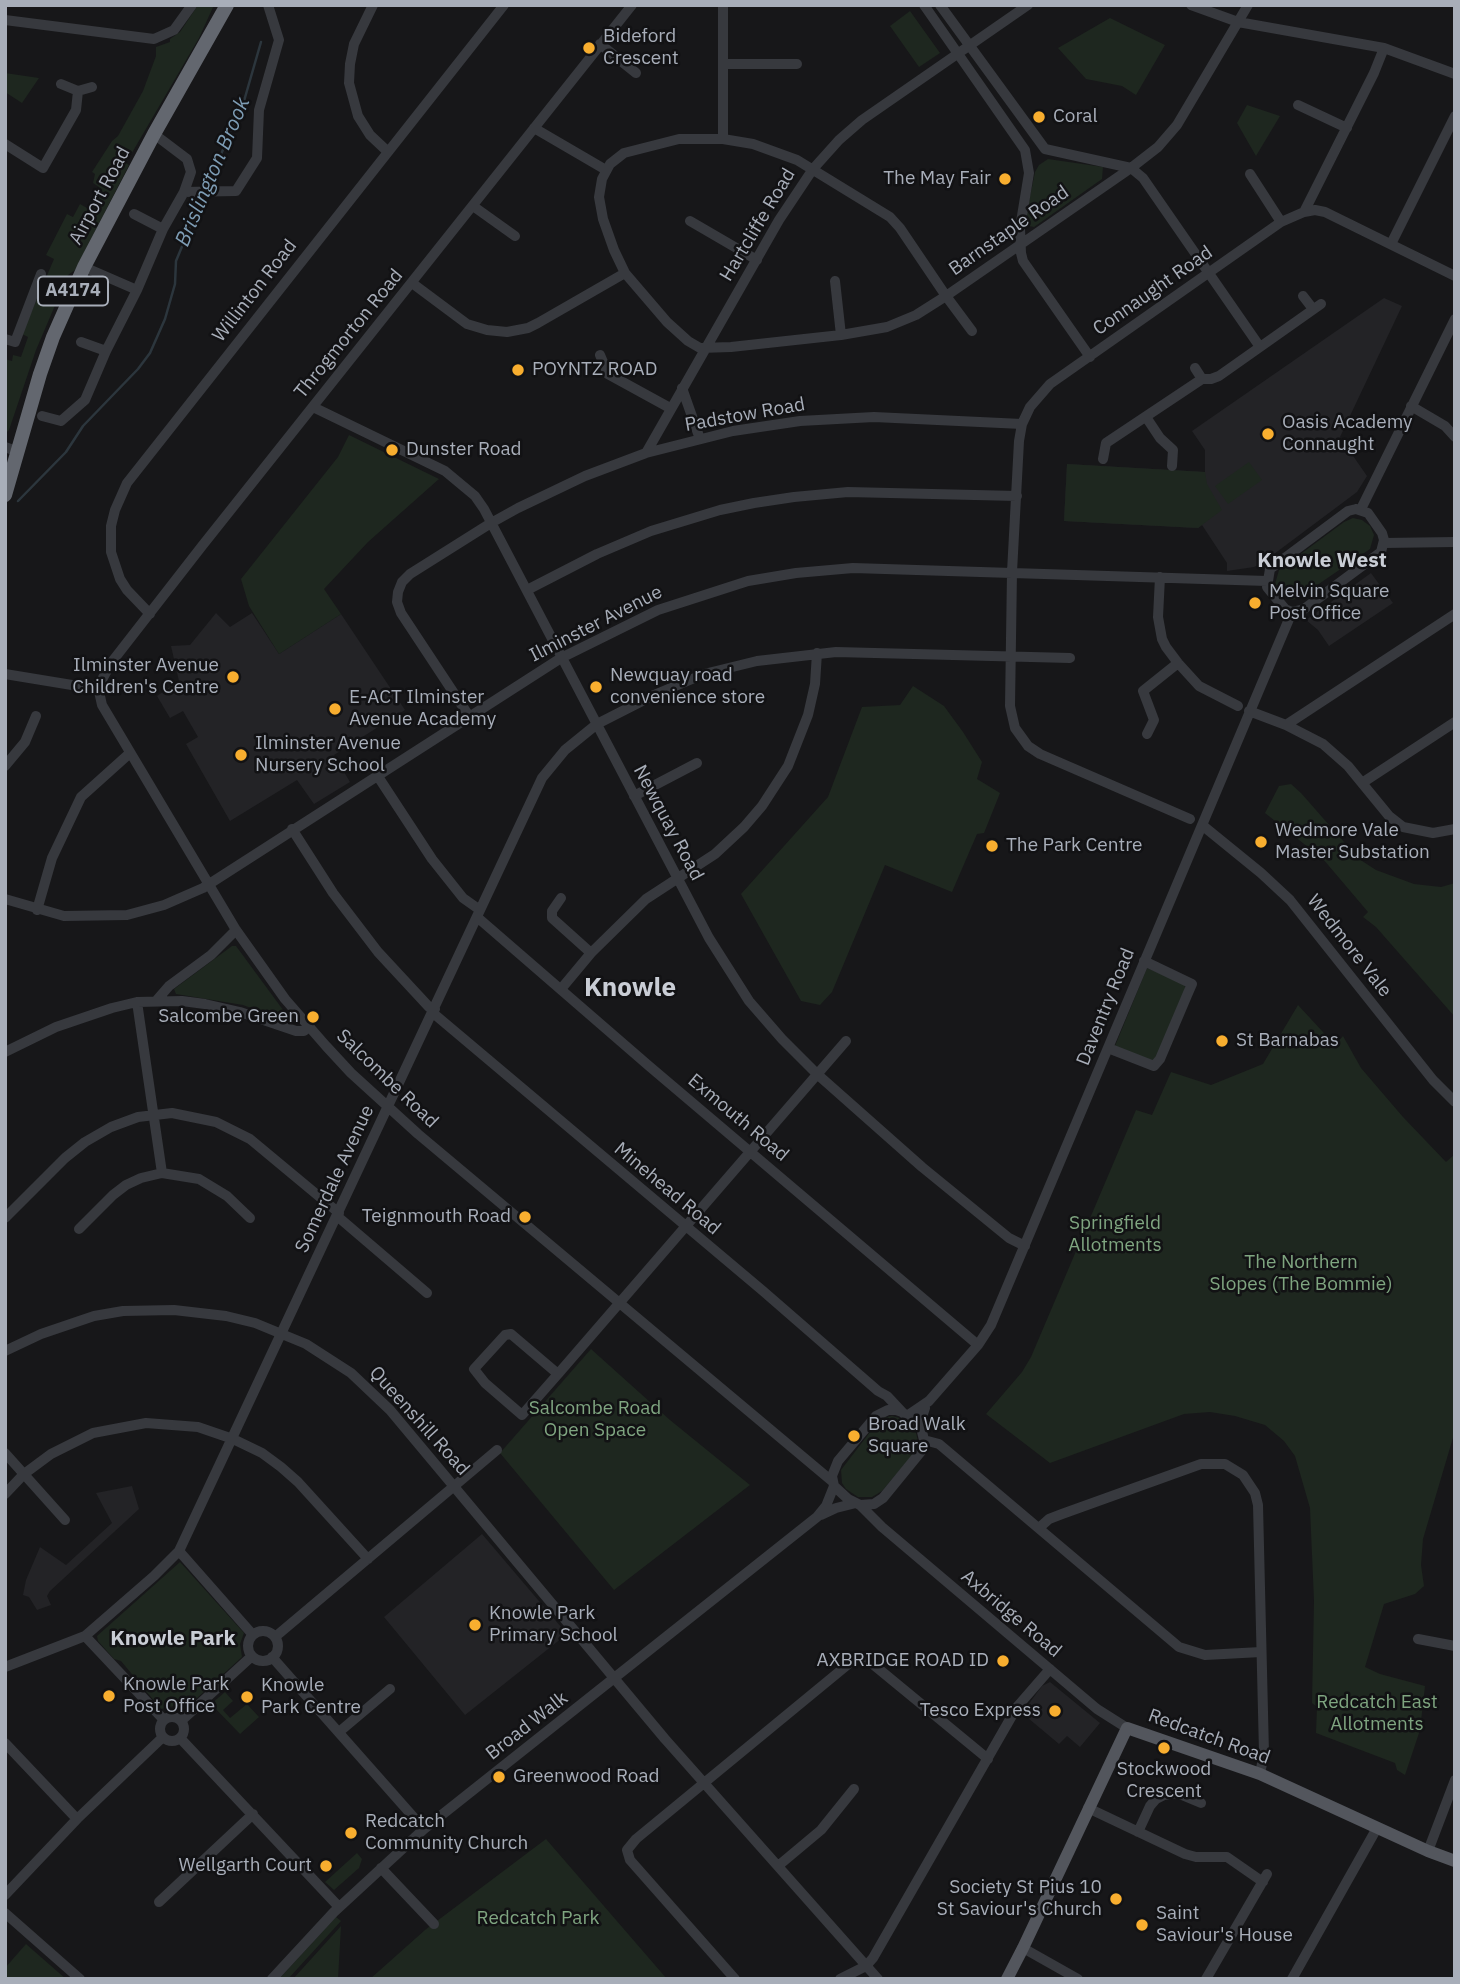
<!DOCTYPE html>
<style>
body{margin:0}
#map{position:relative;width:1460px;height:1984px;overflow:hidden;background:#171719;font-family:"IBM Plex Sans",sans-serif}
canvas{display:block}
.frame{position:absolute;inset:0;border:7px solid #a8aeb9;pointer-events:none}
</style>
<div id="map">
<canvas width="1460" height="1984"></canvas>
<div class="frame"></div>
</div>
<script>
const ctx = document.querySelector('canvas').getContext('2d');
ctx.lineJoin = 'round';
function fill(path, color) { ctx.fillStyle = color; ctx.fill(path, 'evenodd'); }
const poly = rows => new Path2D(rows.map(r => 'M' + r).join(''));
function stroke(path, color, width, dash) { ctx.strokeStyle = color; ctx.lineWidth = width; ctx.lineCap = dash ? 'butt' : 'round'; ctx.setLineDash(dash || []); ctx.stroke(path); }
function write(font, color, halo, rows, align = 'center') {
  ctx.font = font + ' "IBM Plex Sans",sans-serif'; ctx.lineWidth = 5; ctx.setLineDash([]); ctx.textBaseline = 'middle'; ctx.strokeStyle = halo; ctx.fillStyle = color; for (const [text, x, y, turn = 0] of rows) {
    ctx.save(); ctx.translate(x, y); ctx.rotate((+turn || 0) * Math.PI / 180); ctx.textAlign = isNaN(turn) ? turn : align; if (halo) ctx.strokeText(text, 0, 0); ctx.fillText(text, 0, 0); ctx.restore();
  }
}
fill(poly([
 [1384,298,1402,306,1340,437,1367,476,1357,492,1262,563,1254,567,1227,571,1227,563,1202,525,1198,528,1064,521,1067,464,1205,472,1205,450,1192,431],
 [1371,573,1393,603,1329,646,1318,630,1306,620],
 [216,613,230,627,252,613,279,654,341,614,405,710,334,755,350,782,314,804,297,780,230,821,186,744,198,737,183,711,170,718,157,696,179,681,171,646,190,645],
 [132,1486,139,1509,50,1591,47,1596,51,1605,37,1610,29,1597,23,1595,26,1580,40,1547,66,1565,112,1523,96,1493],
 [482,1534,567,1634,465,1715,384,1617],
 [1050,1682,1100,1723,1080,1747,1067,1736,1059,1744,1022,1713,1042,1686]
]), '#232326');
fill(poly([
 [198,5,214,5,199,38,126,163,129,165,75,270,68,275,36,350,9,430,5,434,5,359,12,361,13,355,21,357,28,337,22,334,54,259,46,255,67,214,73,217,80,204,87,208,99,187,93,183,95,174,92,172,112,141,118,136,143,91,156,56,156,47,170,42,170,39,180,32],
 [910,11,940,53,919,67,890,26],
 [1110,18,1165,45,1136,95,1122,86,1086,79,1058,48],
 [5,73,39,78,22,103,5,92],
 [1247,105,1280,116,1256,156,1237,123],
 [1048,159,1103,167,1102,179,1034,227,1029,226,1025,221,1035,172,1039,165],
 [349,435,439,479,368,542,324,589,341,614,279,654,249,606,241,579,338,457],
 [1249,462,1262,480,1228,504,1215,486],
 [1067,464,1205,472,1207,484,1222,510,1198,528,1064,521],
 [1353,518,1362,520,1370,526,1374,535,1370,549,1307,592,1305,597,1291,600,1282,596,1275,584,1279,570,1344,522],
 [913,686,944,706,963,732,982,762,977,779,1000,793,984,833,977,834,952,892,885,865,832,992,820,1005,801,1001,741,894,828,797,862,707,900,705],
 [1291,784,1301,793,1359,859,1376,870,1414,884,1441,887,1455,883,1455,1017,1376,927,1363,917,1368,912,1323,859,1265,813,1279,786],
 [232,946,236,946,289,1018,286,1021,243,1005,176,994,174,989],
 [1147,968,1183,983,1185,987,1185,993,1154,1064,1115,1046],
 [1298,1005,1335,1045,1343,1036,1361,1068,1403,1117,1446,1162,1455,1154,1455,1431,1423,1539,1421,1565,1424,1586,1415,1594,1384,1604,1365,1667,1380,1674,1425,1686,1420,1730,1405,1775,1397,1770,1395,1763,1316,1733,1317,1707,1312,1703,1314,1601,1310,1508,1295,1456,1284,1441,1265,1425,1235,1416,1210,1412,1184,1414,1050,1463,986,1414,1022,1372,1031,1357,1136,1110,1152,1115,1171,1072,1211,1085,1263,1064],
 [591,1349,670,1420,750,1485,614,1590,500,1453],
 [892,1416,903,1419,915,1429,918,1441,915,1452,882,1491,872,1497,858,1497,846,1489,842,1483,841,1470,877,1423,882,1418],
 [180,1562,244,1633,240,1644,242,1657,185,1709,174,1706,161,1709,121,1661,114,1659,98,1641,97,1636],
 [225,1692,233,1701,223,1710,230,1718,247,1704,259,1717,240,1734,211,1704],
 [546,1839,667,1979,370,1979,425,1930],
 [357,1853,362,1859,359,1868,334,1890,325,1882],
 [336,1917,341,1921,288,1979,279,1979],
 [341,1926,338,1979,293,1979],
 [26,1944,66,1979,5,1979,5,1968]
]), '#1e271f');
stroke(poly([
 [206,189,244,101,261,42],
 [18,501,66,452,83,426,138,369,150,353,165,319,175,284,176,261,203,196]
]), '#2c363d', 2.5);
stroke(poly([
 [373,5,354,44,350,64,349,83,358,116,370,135,387,151],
 [924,5,1025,150,1029,173,1020,228,1021,253,1023,261,1090,357],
 [940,5,1045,149,1131,168,1143,178,1260,347],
 [1191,5,1238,22,1384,48,1455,74],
 [5,20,154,39,174,30,192,5],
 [600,44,636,73],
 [723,64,797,64],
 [61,84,78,91],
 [1298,105,1347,128],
 [534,128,606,170],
 [723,139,723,5],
 [5,144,43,168,76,110,78,91,92,87],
 [1250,174,1281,222],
 [184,192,236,191,257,158,259,110,279,40,268,5],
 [473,206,515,236],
 [1304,212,1374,73,1384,48],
 [134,214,163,229],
 [690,221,757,260],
 [1391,244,1455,116],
 [84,267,137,290,163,229,184,192,191,172,187,159,154,134],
 [835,281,841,335],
 [412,283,467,324,487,330,507,332,528,328,538,323,625,273],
 [1303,296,1313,309],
 [972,331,946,296,900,228,890,217,797,160,753,144,723,139,679,139,624,153,610,164,602,179,599,197,603,219,614,250,625,273,667,322,688,341,700,348,731,347,841,335,887,327,916,315,946,296,1131,168,1158,147,1177,125,1248,5],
 [5,339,15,342,41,274],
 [81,342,106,351],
 [600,355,608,374,670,408],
 [1195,368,1202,379],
 [682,388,700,439],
 [1411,406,1445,426,1455,437],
 [313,407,445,471,475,496,484,509,709,938,749,1001,782,1039,817,1074,922,1167,1009,1238,1025,1246],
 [42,416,61,421,85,400,106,351,137,290],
 [1146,417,1160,438,1173,450,1172,466],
 [5,447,16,451],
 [646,453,779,220,813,169,839,140,862,120,1028,5],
 [1103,459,1106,443,1202,379,1211,379,1219,376,1321,304],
 [1356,509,1368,513,1382,533,1384,540,1381,552,1304,609,1292,612,1285,609,1267,587,1270,569,1348,511,1356,509],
 [1361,509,1455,319],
 [1384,543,1455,542],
 [1160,577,1158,617,1162,639,1166,647,1178,663,1199,686,1238,706],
 [527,590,597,554,651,531,720,510,754,503,794,497,848,492,1017,496],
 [150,614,127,590,120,579,111,552,111,526,115,510,127,483,504,5],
 [5,674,78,686,98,687],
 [98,687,102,705,236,930,285,999,326,1046,351,1073,418,1134,833,1482],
 [98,687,111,663,202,546,632,5],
 [1249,711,1286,725,1323,744,1348,766,1389,816,1403,827,1433,833,1455,829],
 [469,716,401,613,397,602,398,592,402,582,410,574,491,523,518,508,585,476,646,453,733,431,800,421,874,417,1022,424],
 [1286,725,1455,614],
 [1147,734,1154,720,1143,691,1178,663],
 [5,766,25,742,36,716],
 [377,775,432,859,463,898,480,910],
 [1362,783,1455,722],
 [634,796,697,763],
 [1190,819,1040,754,1028,746,1015,728,1010,706,1012,572,1019,441,1022,424,1030,407,1050,384,1281,222,1304,212,1315,210,1325,212,1455,276],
 [1202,825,1261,873,1290,900,1433,1080,1455,1102],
 [292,829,333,893,378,952,429,1007,435,1009],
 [561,898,552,911,552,918,591,953],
 [5,899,64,916,127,915,164,905,203,888,561,658,658,610,748,581,796,573,853,568,1267,581],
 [37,910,52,858,81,797,130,753],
 [477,917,649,1066,978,1345],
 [561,989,591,953,646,899,715,854,744,827,762,806,788,766,808,715,815,684,817,653],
 [156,1001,169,986,211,955,236,930],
 [137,1002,162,1173],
 [433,1013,763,1291,878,1391,887,1396,902,1412],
 [1108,1048,1154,1066,1160,1059,1188,993,1192,984,1144,961],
 [5,1052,56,1027,112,1008,137,1002,182,1001,205,1004,240,1012,296,1031,304,1031,308,1027],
 [337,1216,427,1293],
 [5,1218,65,1158,85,1142,111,1127,138,1117,172,1113,216,1122,250,1139,339,1213],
 [79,1229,113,1195,126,1185,141,1178,162,1173,199,1179,227,1196,250,1218],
 [5,1351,41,1334,94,1316,123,1311,174,1310,226,1316,255,1323,306,1344,351,1373,390,1410,665,1739,878,1979],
 [558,1374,522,1415,485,1383,474,1369,505,1335,511,1334,558,1374,846,1041],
 [907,1416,929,1401,978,1345,991,1325,1292,612],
 [920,1428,902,1412,896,1410,888,1410,876,1416,838,1461,832,1476,834,1486,848,1499,860,1505,874,1504,883,1498,923,1449,924,1440,920,1423,925,1408],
 [924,1440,939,1444,1179,1647,1205,1655,1261,1652],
 [5,1453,65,1520],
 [5,1494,24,1474,51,1454,93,1433,146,1423,198,1427,233,1439,262,1453,281,1467,298,1482,368,1559],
 [860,1505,882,1527,1097,1709,1127,1728],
 [821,1515,836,1508,856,1503],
 [1039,1528,1049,1519,1062,1514,1201,1464,1225,1464,1243,1475,1255,1493,1258,1505,1264,1753,1260,1774],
 [179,1551,542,778,565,750,597,724,654,695,704,674,757,661,836,652,1070,658],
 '248 1646a15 15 0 1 1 30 0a15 15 0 1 1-30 0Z',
 [275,1637,497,1450],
 [1418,1639,1455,1646],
 [272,1657,424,1829],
 [5,1667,85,1636],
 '160 1729a12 12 0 1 1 24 0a12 12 0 1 1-24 0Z',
 [164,1720,85,1636,154,1576,179,1551,253,1635],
 [181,1721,252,1656],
 [339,1732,390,1689],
 [180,1738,339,1907],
 [5,1743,77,1819],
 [1088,1808,1185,1854,1196,1857,1227,1857,1263,1882],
 [1138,1832,1150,1806,1156,1799,1164,1795,1177,1793,1201,1803],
 [1428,1851,1455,1780],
 [778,1866,821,1830,854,1789],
 [381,1868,434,1924],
 [5,1895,77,1819,163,1737],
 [159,1902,253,1814],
 [5,1913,80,1979],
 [1023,1948,1078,1979],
 [272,1979,334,1912,424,1829,817,1517,826,1506,834,1486],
 [735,1979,630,1860,627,1850,636,1839,857,1657,864,1657,869,1661,988,1759],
 [840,1979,866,1966,873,1958,1017,1707,1050,1669],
 [1206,1979,1267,1874],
 [1292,1979,1377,1828]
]), '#37393e', 10);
stroke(poly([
 [1007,1979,1023,1948,1127,1728,1260,1774,1428,1851,1455,1861]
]), '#53565d', 12);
stroke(poly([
 [5,495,40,374,53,337,84,267,154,134,227,5]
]), '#63676f', 14);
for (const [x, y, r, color] of [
 [589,48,7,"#f8ae2f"],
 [1039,117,7,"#f8ae2f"],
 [1005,179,7,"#f8ae2f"],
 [518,370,7,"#f8ae2f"],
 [1268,434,7,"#f8ae2f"],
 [392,450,7,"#f8ae2f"],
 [1255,603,7,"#f8ae2f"],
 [233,677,7,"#f8ae2f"],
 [596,687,7,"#f8ae2f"],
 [335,709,7,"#f8ae2f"],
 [241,755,7,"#f8ae2f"],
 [1261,842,7,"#f8ae2f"],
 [992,846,7,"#f8ae2f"],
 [313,1017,7,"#f8ae2f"],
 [1222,1041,7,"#f8ae2f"],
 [525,1217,7,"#f8ae2f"],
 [854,1436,7,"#f8ae2f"],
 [475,1625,7,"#f8ae2f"],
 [1003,1661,7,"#f8ae2f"],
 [109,1696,7,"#f8ae2f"],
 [247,1697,7,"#f8ae2f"],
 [1055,1711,7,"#f8ae2f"],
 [1164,1748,7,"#f8ae2f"],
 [499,1777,7,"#f8ae2f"],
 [351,1833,7,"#f8ae2f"],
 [326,1866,7,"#f8ae2f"],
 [1116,1899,7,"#f8ae2f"],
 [1142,1925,7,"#f8ae2f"]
]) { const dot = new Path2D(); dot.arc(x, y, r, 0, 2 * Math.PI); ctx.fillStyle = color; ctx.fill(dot); stroke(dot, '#121214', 2.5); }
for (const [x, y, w] of [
 [73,291,70]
]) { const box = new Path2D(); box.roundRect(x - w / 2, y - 14.5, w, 29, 5); ctx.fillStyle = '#121214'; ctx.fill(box); stroke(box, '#a8aeb9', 2); }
write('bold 18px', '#a8aeb9', null, [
 ["A4174",73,291]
]);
write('19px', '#a8aeb9', '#121214', [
 ["Bideford",603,37],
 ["Crescent",603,59],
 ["Coral",1053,117],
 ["The May Fair",991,179,"right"],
 ["POYNTZ ROAD",532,370],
 ["Oasis Academy",1282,423],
 ["Connaught",1282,445],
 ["Dunster Road",406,450],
 ["Melvin Square",1269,592],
 ["Post Office",1269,614],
 ["Ilminster Avenue",219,666,"right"],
 ["Children's Centre",219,688,"right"],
 ["Newquay road",610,676],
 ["convenience store",610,698],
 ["E-ACT Ilminster",349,698],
 ["Avenue Academy",349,720],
 ["Ilminster Avenue",255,744],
 ["Nursery School",255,766],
 ["Wedmore Vale",1275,831],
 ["Master Substation",1275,853],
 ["The Park Centre",1006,846],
 ["Salcombe Green",299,1017,"right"],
 ["St Barnabas",1236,1041],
 ["Teignmouth Road",511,1217,"right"],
 ["Broad Walk",868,1425],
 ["Square",868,1447],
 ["Knowle Park",489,1614],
 ["Primary School",489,1636],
 ["AXBRIDGE ROAD ID",989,1661,"right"],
 ["Knowle Park",123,1685],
 ["Post Office",123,1707],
 ["Knowle",261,1686],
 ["Park Centre",261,1708],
 ["Tesco Express",1041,1711,"right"],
 ["Stockwood",1164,1770,"center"],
 ["Crescent",1164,1792,"center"],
 ["Greenwood Road",513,1777],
 ["Redcatch",365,1822],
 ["Community Church",365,1844],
 ["Wellgarth Court",312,1866,"right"],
 ["Society St Pius 10",1102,1888,"right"],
 ["St Saviour's Church",1102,1910,"right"],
 ["Saint",1156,1914],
 ["Saviour's House",1156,1936]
], 'left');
write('19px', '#a8aeb9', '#121214', [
 ["Airport Road",100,196,-62],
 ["Hartcliffe Road",758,225,-59],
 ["Barnstaple Road",1009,231,-35],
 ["Willinton Road",255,291,-52],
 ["Connaught Road",1153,291,-35],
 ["Throgmorton Road",349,334,-51],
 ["Padstow Road",745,415,-10],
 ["Ilminster Avenue",596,624,-27],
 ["Newquay Road",668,823,62],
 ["Wedmore Vale",1349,946,52],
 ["Daventry Road",1106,1007,-68],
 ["Salcombe Road",387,1079,44],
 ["Exmouth Road",738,1118,40],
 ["Somerdale Avenue",335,1179,-65],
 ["Minehead Road",667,1189,40],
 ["Queenshill Road",419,1421,48],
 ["Axbridge Road",1011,1614,40],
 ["Broad Walk",527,1726,-38],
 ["Redcatch Road",1209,1737,20]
]);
write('19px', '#7fa580', '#121214', [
 ["Springfield",1115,1224],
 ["Allotments",1115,1246],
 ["The Northern",1301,1263],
 ["Slopes (The Bommie)",1301,1285],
 ["Salcombe Road",595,1409],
 ["Open Space",595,1431],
 ["Redcatch East",1377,1703],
 ["Allotments",1377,1725],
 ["Redcatch Park",538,1919]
]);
write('italic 21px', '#7e9db5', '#121214', [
 ["Brislington Brook",213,172,-67]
]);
write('bold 21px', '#c9cdd5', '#121214', [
 ["Knowle West",1322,561],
 ["Knowle Park",173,1639]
]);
write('bold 26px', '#c9cdd5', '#121214', [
 ["Knowle",630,988]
]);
</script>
